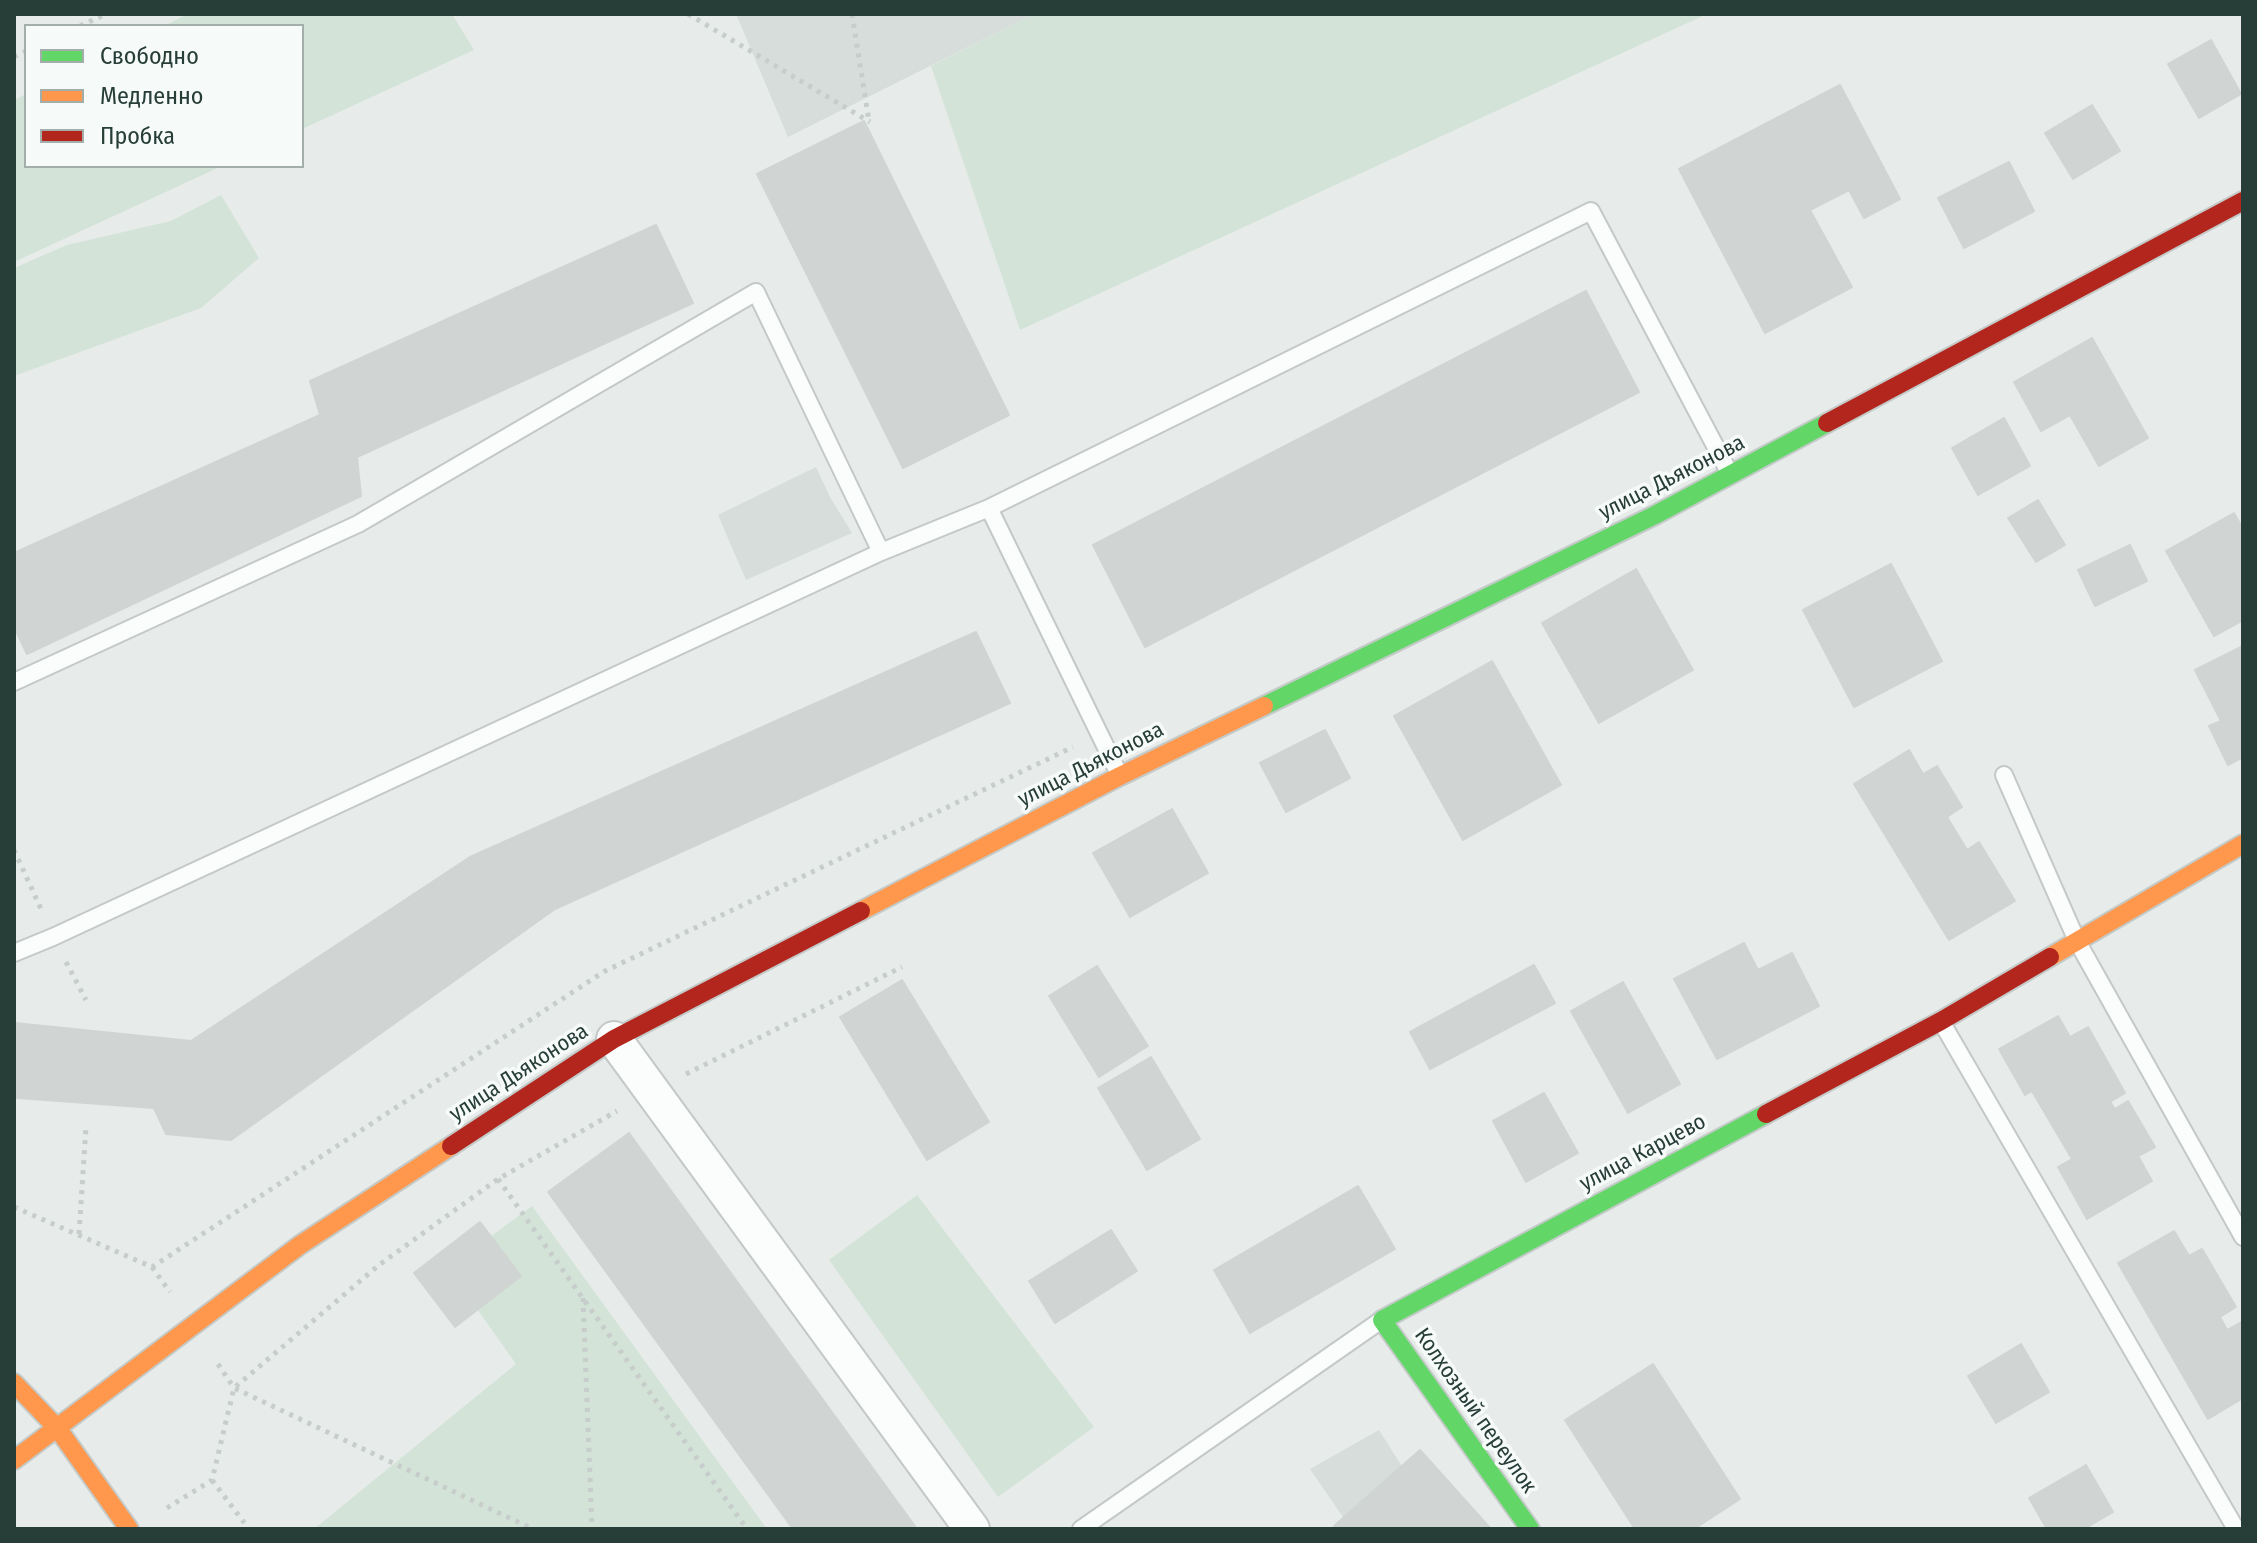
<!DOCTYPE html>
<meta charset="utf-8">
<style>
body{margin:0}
#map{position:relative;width:2257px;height:1543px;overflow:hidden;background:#e7ecea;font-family:"Fira Sans Condensed",sans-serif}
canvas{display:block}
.frame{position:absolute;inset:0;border:16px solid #273d38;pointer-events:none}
.legend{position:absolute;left:24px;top:24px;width:280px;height:144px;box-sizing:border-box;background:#f6faf8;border:2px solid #a3aeab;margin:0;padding:10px 14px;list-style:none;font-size:24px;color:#273d38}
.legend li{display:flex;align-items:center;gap:16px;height:40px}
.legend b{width:40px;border:2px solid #a3aeab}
</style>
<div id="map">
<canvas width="2257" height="1543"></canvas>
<div class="frame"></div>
<ul class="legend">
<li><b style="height:10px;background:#63d668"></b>Свободно</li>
<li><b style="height:10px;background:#ff974d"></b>Медленно</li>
<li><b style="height:10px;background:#b3261e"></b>Пробка</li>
</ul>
</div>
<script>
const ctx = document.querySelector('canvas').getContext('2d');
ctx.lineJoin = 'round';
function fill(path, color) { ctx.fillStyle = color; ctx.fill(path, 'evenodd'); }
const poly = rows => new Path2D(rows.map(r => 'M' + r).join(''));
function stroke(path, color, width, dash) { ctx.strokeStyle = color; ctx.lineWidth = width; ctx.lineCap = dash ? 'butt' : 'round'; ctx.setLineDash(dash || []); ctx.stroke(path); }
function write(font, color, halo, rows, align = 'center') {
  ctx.font = font + ' "Fira Sans Condensed",sans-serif'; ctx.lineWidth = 7; ctx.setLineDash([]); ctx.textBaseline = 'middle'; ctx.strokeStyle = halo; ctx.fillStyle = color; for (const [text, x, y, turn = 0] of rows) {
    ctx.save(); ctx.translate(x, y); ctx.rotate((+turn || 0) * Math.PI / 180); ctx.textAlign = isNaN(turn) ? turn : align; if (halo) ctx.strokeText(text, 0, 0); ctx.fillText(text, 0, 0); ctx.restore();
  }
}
fill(poly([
 [736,14,1034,14,788,137],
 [816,467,830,497,852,533,746,580,718,515],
 [1379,1430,1410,1479,1345,1520,1310,1469]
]), '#d6ddda');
fill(poly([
 [188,14,452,14,474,50,302,129,302,26,164,26],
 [1034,14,1707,14,1020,330,931,66],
 [26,94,26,166,222,166,14,262,14,100],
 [221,195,259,258,201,308,14,376,14,268,67,245,171,221],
 [917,1195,1094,1427,998,1497,829,1260],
 [532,1206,767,1529,314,1529,516,1364,448,1268]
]), '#d3e3d8');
const building = poly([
 [2211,40,2241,94,2199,118,2168,64,2211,40],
 [1840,85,1900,199,1864,218,1849,190,1810,210,1852,287,1765,333,1679,169,1840,85],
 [2092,105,2120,151,2073,179,2045,133,2092,105],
 [864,121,1009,415,903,468,757,174,864,121],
 [2009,162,2034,211,1964,248,1938,198,2009,162],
 [656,225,693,303,357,457,361,496,27,654,14,627,14,553,320,415,310,381,656,225],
 [1586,291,1639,392,1145,647,1093,545,1586,291],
 [2092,338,2148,438,2099,466,2070,415,2041,431,2014,382,2092,338],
 [2004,418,2030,466,1978,495,1952,448,2004,418],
 [2038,500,2065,545,2036,562,2008,518,2038,500],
 [2234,513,2243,529,2243,620,2214,636,2166,551,2234,513],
 [2130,545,2147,581,2095,606,2078,570,2130,545],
 [1891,564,1942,661,1854,707,1803,610,1891,564],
 [1636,569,1693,670,1599,723,1542,623,1636,569],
 [976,632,1010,703,555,909,231,1140,166,1134,154,1108,18,1098,15,1023,191,1041,470,857,976,632],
 [2243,646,2243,757,2228,765,2209,726,2221,721,2195,670,2243,646],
 [1492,661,1561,785,1463,840,1394,716,1492,661],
 [1325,730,1350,778,1286,812,1260,763,1325,730],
 [1909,750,1923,774,1937,766,1962,807,1947,817,1967,850,1979,842,2015,901,1949,940,1854,784,1909,750],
 [1172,809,1208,873,1130,917,1093,853,1172,809],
 [1744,943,1758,970,1792,953,1819,1006,1717,1059,1674,979,1744,943],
 [1534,965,1555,1003,1430,1069,1410,1032,1534,965],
 [1097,966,1148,1046,1099,1077,1049,996,1097,966],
 [902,980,989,1122,927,1160,840,1017,902,980],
 [1623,982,1680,1084,1628,1113,1571,1011,1623,982],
 [2058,1016,2070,1037,2088,1027,2125,1093,2110,1102,2115,1109,2128,1101,2155,1147,2138,1156,2152,1181,2087,1219,2058,1167,2072,1159,2032,1091,2025,1095,1999,1049,2058,1016],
 [14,1023,15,1023,18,1098,14,1098,14,1023],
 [1151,1057,1200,1139,1147,1170,1098,1088,1151,1057],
 [1544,1093,1578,1153,1526,1182,1493,1121,1544,1093],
 [629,1133,917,1529,793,1529,548,1192,629,1133],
 [1358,1186,1395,1249,1250,1333,1214,1270,1358,1186],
 [480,1222,521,1276,455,1327,414,1273,480,1222],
 [1111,1230,1137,1271,1055,1323,1029,1281,1111,1230],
 [2174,1231,2189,1256,2202,1249,2236,1307,2220,1317,2227,1330,2243,1321,2243,1398,2208,1419,2118,1263,2174,1231],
 [2021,1344,2049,1392,1996,1423,1968,1376,2021,1344],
 [1653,1364,1740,1499,1694,1529,1635,1529,1565,1420,1653,1364],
 [1420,1450,1491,1529,1337,1529,1334,1526,1420,1450],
 [2086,1465,2113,1512,2084,1529,2047,1529,2029,1498,2086,1465]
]);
fill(building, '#d0d4d3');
stroke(building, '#d0d5d3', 2);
const lane = poly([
 [14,682,358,524,756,292,881,552],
 [1119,774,989,508,1591,211,1730,474],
 [2004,775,2077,941,2243,1237],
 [14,953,53,937,881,552,989,508],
 [1942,1023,2236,1529],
 [1081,1529,1380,1321]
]);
const street = poly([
 [614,1039,972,1529]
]);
const fast = poly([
 [1264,706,1655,515,1827,423],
 [1530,1529,1382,1320,1766,1114]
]);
const slow = poly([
 [861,911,1120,776,1264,706],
 [2050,957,2243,844],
 [14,1383,58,1429,129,1529],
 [14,1460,300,1245,451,1146]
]);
const jam = poly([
 [1827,423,2243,201],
 [1766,1114,1941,1021,2050,957],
 [451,1146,614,1039,861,911]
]);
stroke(lane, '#c4c9c7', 20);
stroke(street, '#c4c9c7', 38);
stroke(fast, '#c4cac8', 22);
stroke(slow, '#c4cac8', 22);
stroke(jam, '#c4cac8', 22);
stroke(poly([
 [688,14,870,122],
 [852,14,869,121],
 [80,26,106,14],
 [14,57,26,51],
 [14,850,41,909],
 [66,962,86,1000],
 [686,1074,902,967],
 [498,1179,747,1529],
 [14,1207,152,1267,605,971,1073,747],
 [79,1234,86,1127],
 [152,1267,170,1292],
 [583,1298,592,1529],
 [218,1364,234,1388,533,1529],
 [212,1480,249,1529],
 [167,1508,212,1480,234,1388,379,1265,498,1179,617,1111]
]), '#c7cdcb', 5, [4, 6]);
stroke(lane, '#fbfcfc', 16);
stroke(street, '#fbfcfc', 34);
stroke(fast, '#63d668', 18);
stroke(slow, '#ff974d', 18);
stroke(jam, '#b3261e', 18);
write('22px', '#273d38', '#f6faf8', [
 ["улица Дьяконова",1672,478,-27],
 ["улица Дьяконова",1091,765,-27],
 ["улица Дьяконова",519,1073,-33],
 ["улица Карцево",1643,1153,-28],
 ["Колхозный переулок",1475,1411,55]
]);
</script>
